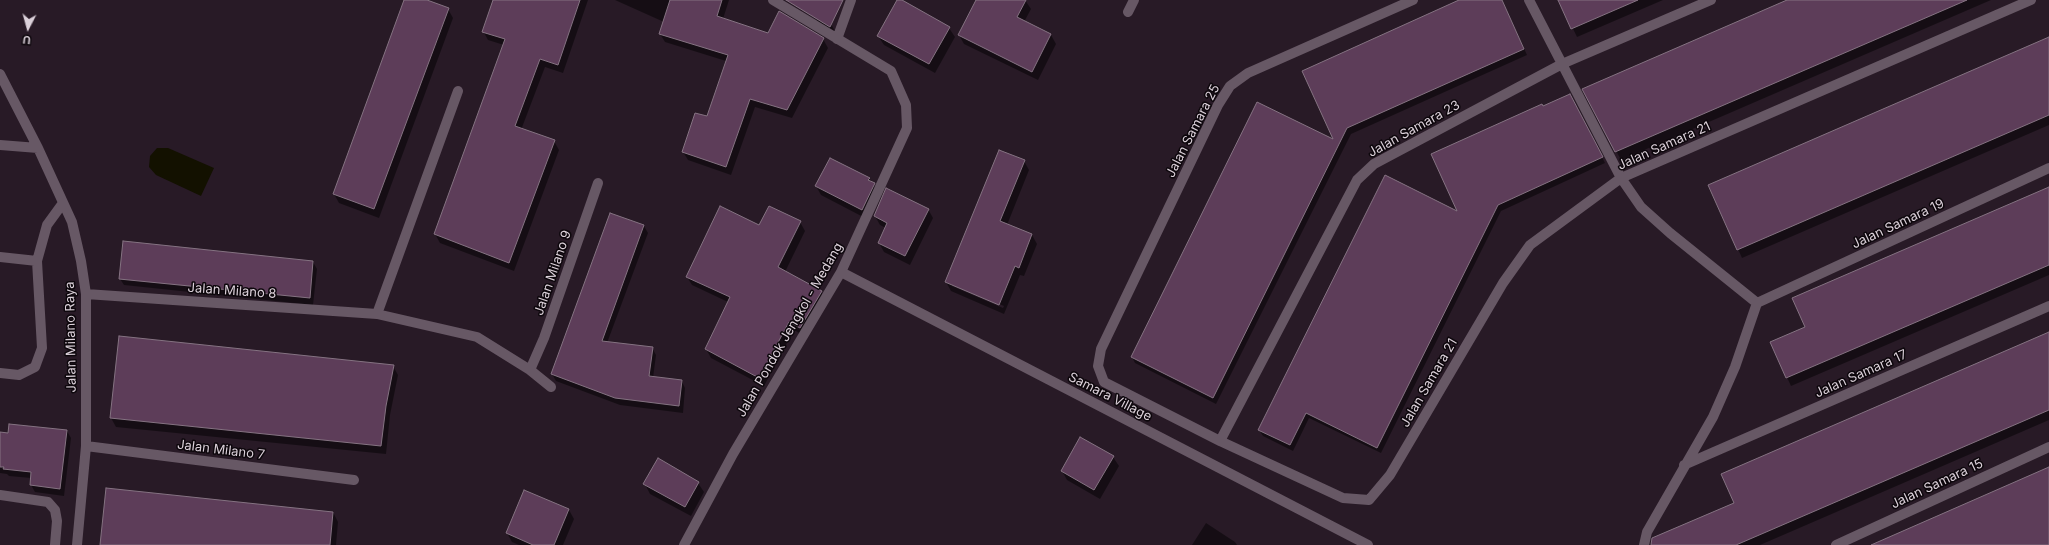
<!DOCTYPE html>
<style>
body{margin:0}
#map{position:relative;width:2049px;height:545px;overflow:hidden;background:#281a26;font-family:Inter,sans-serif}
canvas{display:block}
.north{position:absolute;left:8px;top:8px;width:40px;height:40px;-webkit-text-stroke:3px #0d070c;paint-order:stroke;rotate:186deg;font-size:11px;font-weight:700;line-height:16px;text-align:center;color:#dbd0d9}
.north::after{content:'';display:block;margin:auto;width:14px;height:18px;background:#dbd0d9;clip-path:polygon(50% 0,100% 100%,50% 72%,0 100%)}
</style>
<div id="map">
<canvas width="2049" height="545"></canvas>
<div class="north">U</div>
</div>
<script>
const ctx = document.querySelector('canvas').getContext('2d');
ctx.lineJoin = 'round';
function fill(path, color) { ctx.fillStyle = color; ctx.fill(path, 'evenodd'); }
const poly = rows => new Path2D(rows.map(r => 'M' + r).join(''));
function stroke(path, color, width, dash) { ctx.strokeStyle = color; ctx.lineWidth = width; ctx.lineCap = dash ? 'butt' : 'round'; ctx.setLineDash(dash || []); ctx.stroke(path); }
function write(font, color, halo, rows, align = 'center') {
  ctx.font = font + ' Inter,sans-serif'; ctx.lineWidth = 3; ctx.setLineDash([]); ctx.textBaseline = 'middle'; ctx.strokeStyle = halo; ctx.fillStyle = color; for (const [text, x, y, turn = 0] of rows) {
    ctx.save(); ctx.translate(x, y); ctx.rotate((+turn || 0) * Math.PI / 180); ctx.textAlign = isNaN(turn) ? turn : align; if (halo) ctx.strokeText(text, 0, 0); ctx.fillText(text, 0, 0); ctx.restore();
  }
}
fill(poly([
 [157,148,168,148,214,168,201,196,156,175,149,167,150,156]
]), '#131100');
fill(poly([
 [405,0,424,0,448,9,453,18,379,218,339,203,334,194],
 [494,0,588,0,563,73,545,67,521,130,554,141,559,150,514,271,440,243,435,234,504,45,488,40,483,31],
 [615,0,729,0,723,19,769,34,823,39,828,48,792,118,755,107,731,175,688,160,683,152,707,118,726,61,665,42,660,34,664,22],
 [898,0,949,28,955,37,935,73,884,45,878,36],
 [977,0,1025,0,1031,9,1024,22,1051,35,1056,44,1038,80,964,44,959,35],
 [1462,0,1502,0,1527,55,1351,134,1216,404,1135,363,1132,357,1335,141],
 [1559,0,1663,0,1577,37],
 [1790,0,1991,0,1621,160,1584,89],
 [816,19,831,24,836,33,836,34,833,30,821,26],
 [2049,39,2049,125,1742,258,1710,186],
 [1573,101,1605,163,1501,211,1381,453,1309,418,1293,451,1263,436,1259,430,1459,213,1543,107],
 [1024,161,1029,170,1007,225,1032,235,1037,244,1024,276,1020,275,1004,314,951,291,946,282],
 [952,284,1004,306,1003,308,952,286],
 [869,178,879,193,867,219,821,195,816,186],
 [2049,188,2049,275,1791,386,1771,343,1806,327],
 [928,209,933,218,910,265,884,252,879,243,886,228,880,225,875,216],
 [611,214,644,226,648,233,607,343,652,348,656,355,653,378,681,380,685,388,683,413,620,405,556,381,552,374],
 [800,222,805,231,785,272,821,292,826,300,805,336,794,330,764,386,711,358,706,349,728,302,692,285,687,277],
 [313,262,317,269,313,305,124,285,120,279],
 [2049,333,2049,420,1760,545,1683,545,1736,504],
 [393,366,398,375,390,415,386,454,116,427,111,418],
 [67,431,71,438,64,496,35,492,31,485,31,478,9,476,7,474,0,473,0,433],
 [1113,457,1119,466,1100,499,1067,480,1062,471],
 [698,483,704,492,691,516,650,494,645,484],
 [569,510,574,519,563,545,519,545,512,542,507,533],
 [333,512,338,522,336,545,101,545],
 [1206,523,1235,542,1237,545,1192,545]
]), '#0007');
const building = poly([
 [404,0,427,0,449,8,374,209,333,194,404,0],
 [493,0,580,0,558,65,540,59,515,126,555,140,509,263,434,234,505,39,482,32,493,0],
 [670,0,722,0,717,16,768,33,779,11,824,38,787,110,750,99,726,167,682,152,695,113,707,116,728,55,659,34,670,0],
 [786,0,843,0,830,27,786,0],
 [897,0,902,0,950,27,929,64,877,36,897,0],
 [976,0,1026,0,1017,17,1051,34,1032,72,958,35,976,0],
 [1459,0,1502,0,1524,49,1347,128,1213,398,1131,357,1257,102,1333,139,1302,71,1459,0],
 [1558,0,1638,0,1571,29,1558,0],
 [1787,0,1967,0,1615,152,1582,89,1787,0],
 [2049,37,2049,115,1737,250,1708,185,2049,37],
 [1570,94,1603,157,1498,205,1377,448,1306,413,1290,445,1258,430,1385,175,1457,211,1431,154,1542,104,1543,106,1570,94],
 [999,150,1025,160,1000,221,1032,234,1019,268,1015,266,999,305,945,282,999,150],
 [830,158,870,178,868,180,875,183,862,210,815,186,830,158],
 [2049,187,2049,265,1786,378,1770,342,1805,327,1792,298,2049,187],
 [886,188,929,209,905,256,878,243,887,223,874,216,886,188],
 [720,206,759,225,769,206,801,221,778,267,822,291,800,328,789,322,759,378,705,349,730,297,686,277,720,206],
 [610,213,644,225,602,341,653,347,649,376,682,380,679,406,615,398,551,374,610,213],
 [123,241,313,261,310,298,119,279,123,241],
 [2049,332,2049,410,1736,545,1651,545,1652,538,1734,503,1721,474,2049,332],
 [119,336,394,365,386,406,381,446,110,418,119,336],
 [9,424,67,430,60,489,30,485,31,472,3,469,4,467,0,467,0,432,8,433,9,424],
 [1080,437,1114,456,1094,490,1061,471,1080,437],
 [658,458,699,482,685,507,643,484,658,458],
 [2049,467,2049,545,1871,545,1976,499,2049,467],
 [106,488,333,512,330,545,100,545,106,488],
 [524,490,569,509,554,545,533,545,506,533,524,490]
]);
fill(building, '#5d3d59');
stroke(building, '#857382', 1);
stroke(poly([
 [1413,0,1248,73,1230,86,1218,105,1101,349,1098,366,1104,382,1220,441,1343,498,1369,500,1390,475,1503,283,1530,245,1621,178,2031,0],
 [1529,0,1621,178,1641,207,1670,233,1757,303,1735,367,1713,417,1647,532,1644,545],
 [1128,12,1134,0],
 [837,39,851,0],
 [0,74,38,148,72,222,81,261,86,294,86,446,77,545],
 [0,145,38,148],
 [0,257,37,261],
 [841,272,1368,545],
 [86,294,377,314,477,337,530,370,551,387],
 [1757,303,2049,168],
 [377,314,458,91],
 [530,370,544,338,598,183],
 [0,373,19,375,35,367,42,348,37,261,47,225,63,203],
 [1220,441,1357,180,1374,164,1562,64,1711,0],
 [86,446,354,480],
 [1684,465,2049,306],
 [0,495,48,502,55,510,57,521,55,545],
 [684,545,733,454,841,272,907,128,906,105,891,71,773,0],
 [1836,545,2049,447]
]), '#675865', 10);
write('13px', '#dbd0d9', '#0d070c', [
 ["Jalan Samara 23",1414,129,-29],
 ["Jalan Samara 25",1193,131,-63],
 ["Jalan Samara 21",1664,146,-24],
 ["Jalan Samara 19",1898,224,-25],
 ["Jalan Milano 9",553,273,-71],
 ["Jalan Milano 8",232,291,4],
 ["Jalan Pondok Jengkol - Medang",790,330,-60],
 ["Jalan Milano Raya",71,337,-91],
 ["Jalan Samara 17",1861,374,-24],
 ["Jalan Samara 21",1429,383,-60],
 ["Samara Village",1110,397,27],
 ["Jalan Milano 7",221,450,7],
 ["Jalan Samara 15",1937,484,-25]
]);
</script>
